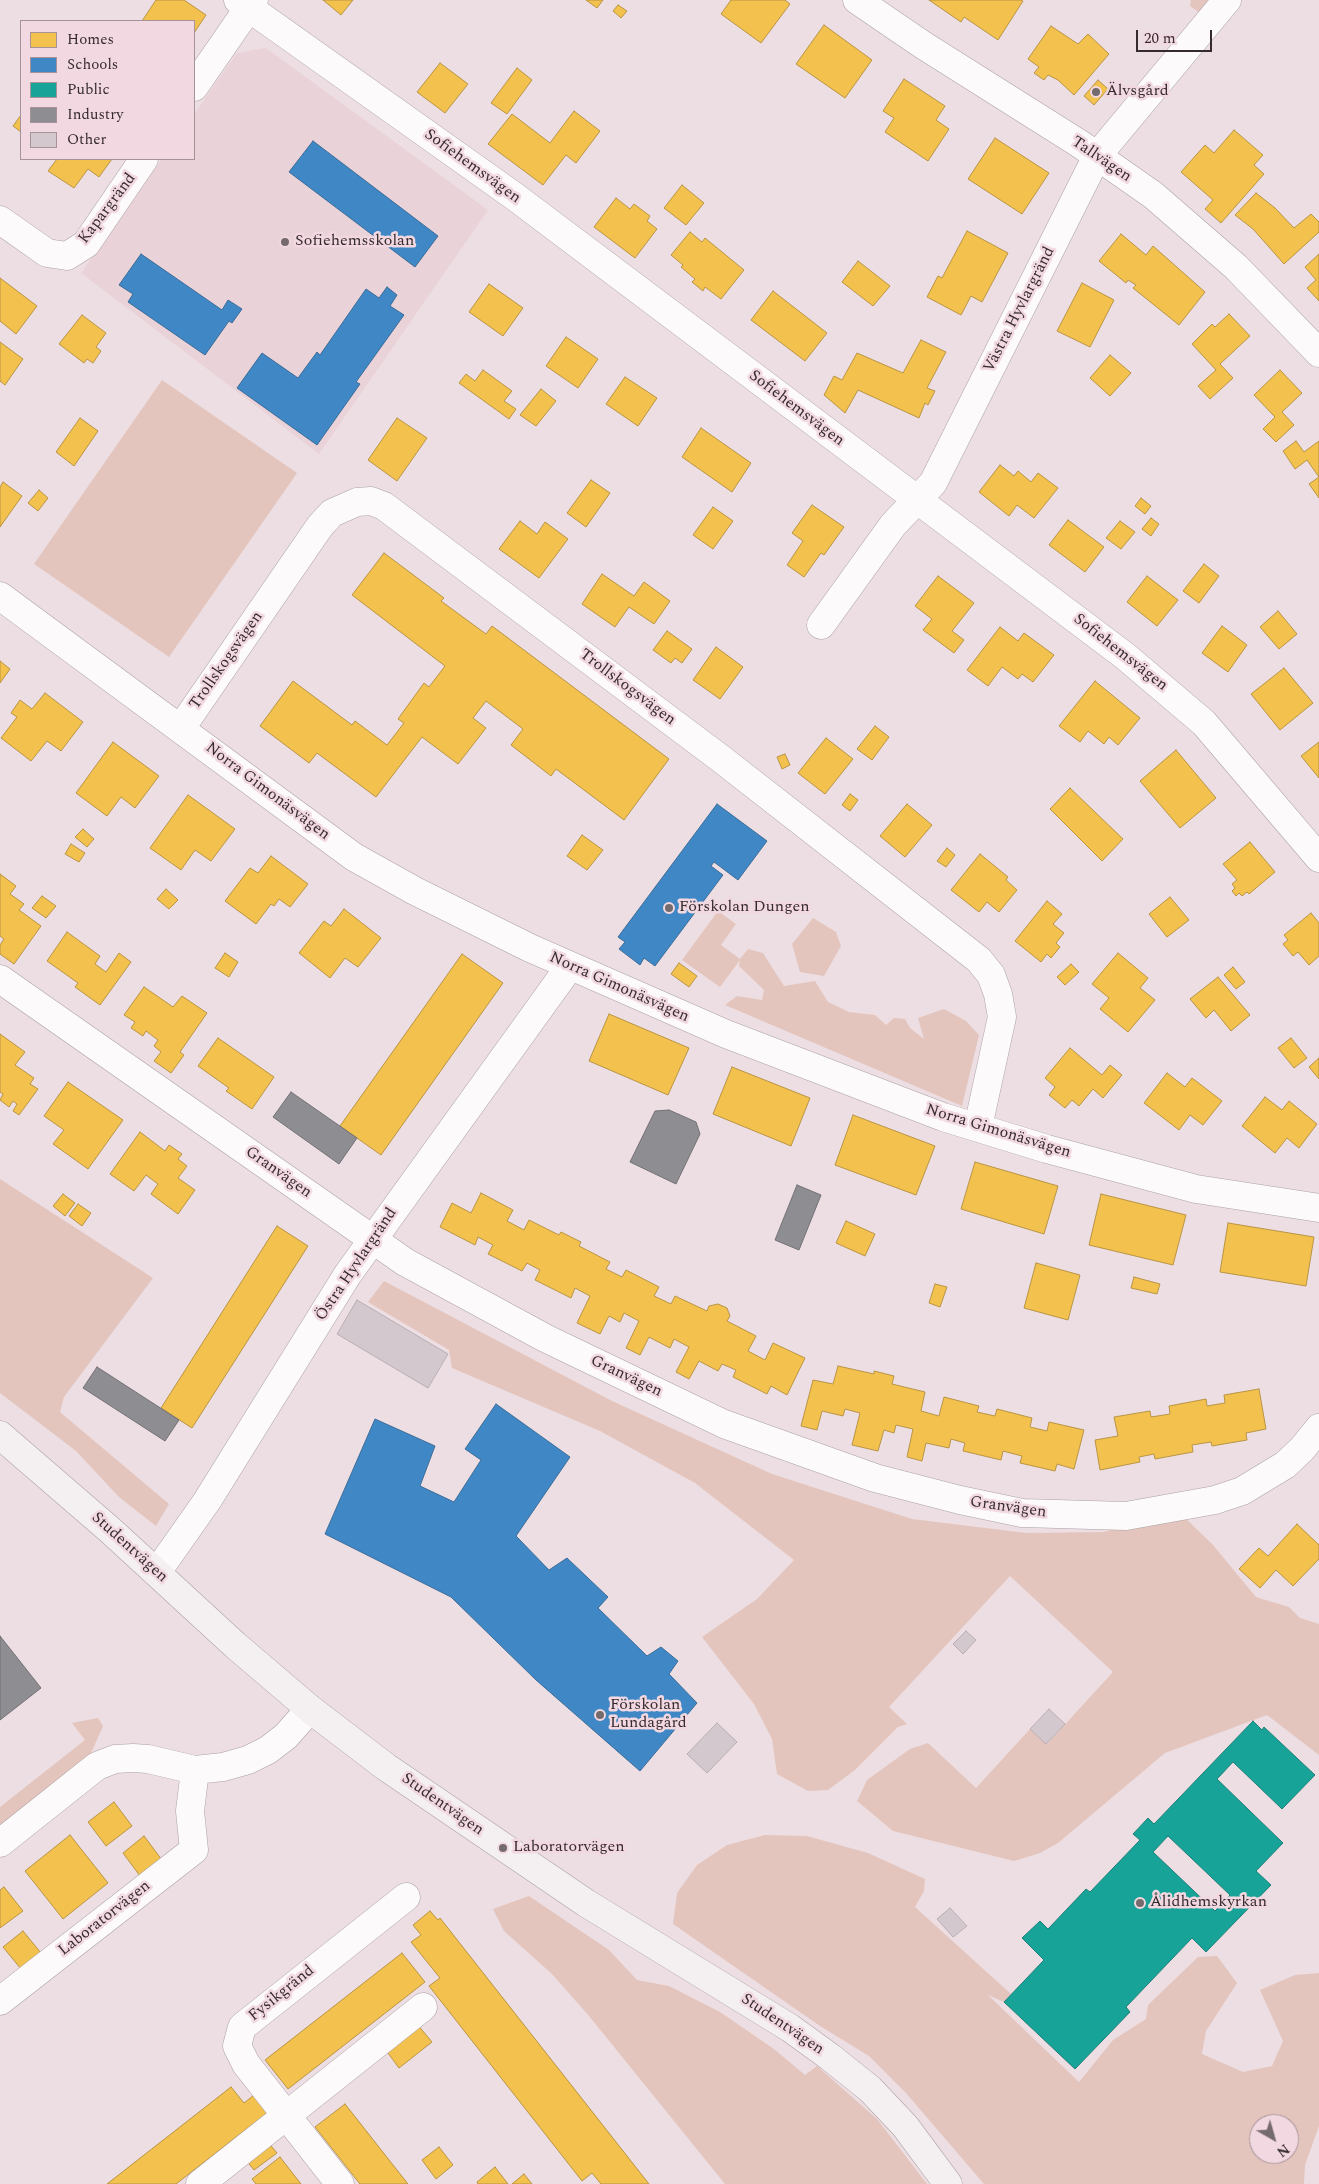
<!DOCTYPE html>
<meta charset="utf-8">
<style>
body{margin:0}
#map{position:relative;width:1319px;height:2184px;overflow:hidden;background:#ecdee2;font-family:Spectral,serif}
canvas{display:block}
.legend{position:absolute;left:20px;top:20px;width:175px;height:140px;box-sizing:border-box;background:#f2d8e0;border:1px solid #a69399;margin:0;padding:6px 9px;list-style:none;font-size:15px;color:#352b2e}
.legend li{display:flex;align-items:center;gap:10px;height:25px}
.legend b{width:25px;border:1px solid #a69399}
.north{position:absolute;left:1249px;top:2114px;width:50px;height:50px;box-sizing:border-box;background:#f2d8e0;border:1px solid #a69399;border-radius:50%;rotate:142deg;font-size:14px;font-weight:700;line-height:20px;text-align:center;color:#352b2e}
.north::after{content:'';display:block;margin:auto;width:18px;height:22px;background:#756a6d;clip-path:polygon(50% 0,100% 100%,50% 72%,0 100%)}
.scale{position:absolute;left:1136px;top:30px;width:76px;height:22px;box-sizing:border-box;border:2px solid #352b2e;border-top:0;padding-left:6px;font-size:15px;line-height:18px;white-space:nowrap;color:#352b2e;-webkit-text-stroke:4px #f2d8e0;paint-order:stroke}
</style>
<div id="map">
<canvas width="1319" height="2184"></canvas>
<ul class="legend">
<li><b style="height:14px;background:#f2c14e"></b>Homes</li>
<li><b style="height:14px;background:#3f88c5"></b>Schools</li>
<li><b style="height:14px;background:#17a398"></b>Public</li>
<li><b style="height:14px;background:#8d8d92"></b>Industry</li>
<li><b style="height:14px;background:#d3c8cd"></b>Other</li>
</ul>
<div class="north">N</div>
<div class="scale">20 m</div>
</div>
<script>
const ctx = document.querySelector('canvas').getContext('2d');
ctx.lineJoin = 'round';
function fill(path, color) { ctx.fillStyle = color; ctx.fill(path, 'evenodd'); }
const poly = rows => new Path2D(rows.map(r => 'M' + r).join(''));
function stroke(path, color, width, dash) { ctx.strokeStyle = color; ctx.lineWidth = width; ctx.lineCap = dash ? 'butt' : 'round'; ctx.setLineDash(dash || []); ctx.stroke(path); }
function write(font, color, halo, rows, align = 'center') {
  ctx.font = font + ' Spectral,serif'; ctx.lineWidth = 5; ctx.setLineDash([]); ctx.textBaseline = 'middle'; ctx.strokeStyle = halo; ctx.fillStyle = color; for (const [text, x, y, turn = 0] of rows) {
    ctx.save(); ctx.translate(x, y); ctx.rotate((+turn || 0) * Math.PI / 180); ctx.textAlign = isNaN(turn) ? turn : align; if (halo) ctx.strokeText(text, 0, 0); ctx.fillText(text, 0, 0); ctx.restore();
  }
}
fill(poly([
 [266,48,488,210,319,454,81,273,162,159,194,159,194,114,237,53]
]), '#ead2d9');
fill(poly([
 [1191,0,1209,0,1200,13,1190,6],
 [162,380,297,473,169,657,34,564],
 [718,911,736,924,721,945,740,959,748,949,763,953,784,986,815,981,828,1002,849,1012,875,1015,886,1025,894,1018,905,1019,910,1028,924,1039,918,1018,944,1009,966,1021,979,1035,962,1106,725,1005,737,996,762,1000,764,990,739,966,740,960,720,987,682,960],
 [813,918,836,932,841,946,824,976,800,972,792,944],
 [0,1179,153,1278,64,1397,60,1412,169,1504,156,1526,119,1497,76,1451,0,1393],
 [384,1281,612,1401,772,1474,912,1519,1026,1533,1104,1532,1175,1508,1213,1545,1256,1597,1289,1607,1300,1618,1319,1624,1319,1755,1267,1715,1165,1753,1058,1843,1040,1853,1014,1861,893,1831,857,1801,867,1780,910,1749,928,1743,976,1788,1030,1729,1047,1744,1113,1672,1010,1576,889,1707,907,1724,898,1727,855,1770,828,1790,808,1791,777,1774,772,1739,754,1704,702,1637,757,1599,794,1560,695,1483,600,1431,452,1368,449,1350,368,1302],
 [98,1718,103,1726,88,1760,0,1830,0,1807,85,1740,72,1723],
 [765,1835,807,1836,868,1853,925,1879,924,1891,915,1907,1011,1994,1004,2002,988,1995,1079,2082,1113,2040,1146,2019,1148,2005,1198,1957,1217,1956,1237,1983,1206,2031,1202,2054,1243,2072,1272,2066,1283,2041,1260,1990,1295,1975,1319,1973,1319,2126,1305,2165,1304,2184,984,2184,906,2093,869,2056,820,2026,673,1924,677,1893,697,1865,727,1845],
 [1259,2124,1289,2124,1289,2154,1259,2154],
 [529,1896,609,1950,637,1980,669,1986,720,2012,774,2049,805,2075,817,2066,877,2119,927,2184,725,2184,589,2016,552,1974,504,1931,493,1909]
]), '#e4c5bd');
const homes = poly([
 [156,0,184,0,206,15,194,33,194,21,142,21,156,0],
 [323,0,353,0,341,15,323,0],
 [586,0,603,0,597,8,586,0],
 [731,0,785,0,790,4,761,43,721,14,731,0],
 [929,0,1021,0,1023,1,998,40,964,17,961,22,929,0],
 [618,5,627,11,621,18,613,11,618,5],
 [824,25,872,60,845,98,796,64,824,25],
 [1051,26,1078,44,1088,34,1109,54,1074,95,1058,80,1048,75,1044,80,1034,73,1039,67,1028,59,1051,26],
 [440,63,468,84,445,113,417,92,440,63],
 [517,68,532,80,507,114,491,103,517,68],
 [904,79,945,106,936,120,949,129,928,161,885,132,894,118,883,111,904,79],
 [1098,80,1108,89,1094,105,1084,96,1098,80],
 [574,111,600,131,576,163,566,155,543,185,488,144,512,114,550,143,574,111],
 [21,115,21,132,13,126,21,115],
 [1234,130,1263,155,1254,165,1264,174,1221,223,1205,209,1213,200,1181,172,1205,145,1214,153,1234,130],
 [995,138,1049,173,1022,214,968,179,995,138],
 [57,159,112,159,99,177,88,169,74,188,48,171,57,159],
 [682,185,704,203,686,225,664,208,682,185],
 [1256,193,1275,208,1294,228,1311,214,1319,222,1319,232,1284,264,1253,229,1235,215,1256,193],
 [616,198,630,209,634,204,650,216,647,221,657,229,635,258,594,227,616,198],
 [967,231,1008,253,982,302,971,296,961,315,927,297,938,276,942,278,967,231],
 [690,232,702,242,705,238,744,270,721,299,705,287,703,291,692,282,695,279,681,267,683,265,671,255,690,232],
 [1121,234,1146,255,1153,246,1205,292,1179,325,1133,288,1136,285,1128,280,1126,283,1099,261,1121,234],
 [1319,254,1319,301,1307,288,1316,280,1305,267,1319,254],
 [858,261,890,286,873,306,842,282,858,261],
 [0,278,37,306,16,334,0,321,0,278],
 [1082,283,1114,300,1090,347,1057,331,1082,283],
 [489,284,523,308,503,336,469,312,489,284],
 [773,291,827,333,805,361,751,320,773,291],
 [1229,314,1250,336,1220,364,1233,378,1210,399,1198,386,1216,370,1192,344,1212,324,1215,327,1229,314],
 [82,315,106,333,96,347,101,351,93,363,87,359,84,363,59,344,82,315],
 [566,337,598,359,578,388,546,366,566,337],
 [921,340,946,352,927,388,935,391,928,405,925,403,919,418,858,390,845,413,824,395,834,376,842,380,857,353,903,373,921,340],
 [0,342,23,359,5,385,0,381,0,342],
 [1110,355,1131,373,1110,396,1090,378,1110,355],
 [483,370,512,391,504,401,516,409,509,419,459,383,466,374,475,381,483,370],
 [1280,370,1302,393,1282,412,1294,425,1276,442,1263,429,1275,417,1254,395,1280,370],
 [625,377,657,398,638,426,606,404,625,377],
 [541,389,556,401,536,426,520,415,541,389],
 [80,418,98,431,74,466,56,452,80,418],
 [397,418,427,438,397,481,368,460,397,418],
 [701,428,751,463,732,492,682,457,701,428],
 [1296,441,1304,452,1319,441,1319,498,1309,484,1319,477,1307,460,1295,469,1283,451,1296,441],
 [1000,465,1014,476,1018,471,1031,482,1038,473,1058,488,1034,518,1017,505,1009,516,979,492,1000,465],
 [591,480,610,493,586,527,567,513,591,480],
 [3,482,22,496,0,527,0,487,3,482],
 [39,490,48,498,38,511,28,503,39,490],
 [1141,498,1151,506,1145,514,1135,506,1141,498],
 [812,505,844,527,824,555,821,553,804,577,787,565,803,541,792,533,812,505],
 [713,507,733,521,713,549,693,535,713,507],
 [1151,518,1159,524,1151,536,1142,529,1151,518],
 [1068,520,1104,547,1085,572,1049,545,1068,520],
 [520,521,537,534,545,522,568,539,539,578,499,549,520,521],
 [1120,521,1135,532,1121,549,1106,538,1120,521],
 [384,553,444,598,441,601,486,634,492,626,669,759,624,820,556,769,551,776,511,745,523,729,486,701,473,718,486,728,458,764,422,737,376,797,317,753,309,763,260,726,293,681,352,725,355,721,387,745,404,723,398,719,424,683,429,687,445,666,352,595,384,553],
 [1204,564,1219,576,1199,603,1183,591,1204,564],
 [602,574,634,596,644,582,670,601,654,624,629,607,615,627,582,604,602,574],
 [938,576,974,603,952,631,964,640,954,653,923,630,932,619,915,606,938,576],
 [1147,576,1178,600,1157,626,1127,602,1147,576],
 [1278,611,1297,634,1279,649,1260,627,1278,611],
 [1222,626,1247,645,1228,672,1202,653,1222,626],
 [1000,627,1018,641,1024,633,1054,655,1033,682,1022,674,1018,679,1002,667,988,686,967,670,1000,627],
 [667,631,692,649,682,663,675,658,671,663,653,650,667,631],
 [716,647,743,667,720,699,693,680,716,647],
 [0,661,10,669,0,683,0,661],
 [1284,668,1313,703,1280,730,1251,694,1284,668],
 [1095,681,1140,718,1118,745,1109,737,1104,744,1088,731,1080,742,1059,726,1095,681],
 [45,693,83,722,61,751,47,741,31,761,1,738,17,717,11,713,20,700,32,709,45,693],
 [875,726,889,737,872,760,857,749,875,726],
 [826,738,853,759,825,794,798,773,826,738],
 [113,742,159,776,135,808,121,797,107,816,76,793,113,742],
 [1319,742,1319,778,1301,756,1319,742],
 [1176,750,1216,798,1180,828,1140,781,1176,750],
 [785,754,790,765,782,769,777,757,785,754],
 [1070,788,1123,839,1102,861,1050,809,1070,788],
 [850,794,858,800,850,811,842,805,850,794],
 [188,795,235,829,211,861,195,850,181,870,150,848,188,795],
 [907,804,932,825,905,857,880,836,907,804],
 [83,829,94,839,87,847,75,837,83,829],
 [582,835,603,850,587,870,567,856,582,835],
 [1250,842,1275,872,1249,894,1247,892,1242,896,1239,893,1236,896,1232,891,1235,888,1232,884,1237,880,1223,864,1250,842],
 [71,844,85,853,79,862,65,854,71,844],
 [947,848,955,855,946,867,937,861,947,848],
 [980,854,1008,877,1006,880,1017,890,999,912,987,902,979,912,951,890,980,854],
 [271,856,308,884,290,907,279,899,274,906,271,904,256,924,225,901,250,868,258,873,271,856],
 [0,874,16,886,10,894,24,904,19,910,41,926,14,964,0,954,0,945,4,939,0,936,0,874],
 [166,889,178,900,169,909,157,899,166,889],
 [42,896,56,906,46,918,32,908,42,896],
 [1170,897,1189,920,1167,937,1149,914,1170,897],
 [1047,901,1062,914,1053,924,1064,933,1056,943,1060,947,1051,958,1047,954,1041,962,1015,941,1047,901],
 [344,909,381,938,358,967,345,958,330,978,299,953,324,921,331,926,344,909],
 [1311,913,1319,923,1319,956,1309,965,1298,952,1293,956,1283,944,1288,940,1284,935,1311,913],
 [67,932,100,956,95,964,106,972,119,953,131,962,100,1005,75,987,78,983,47,961,67,932],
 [225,953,238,962,229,977,215,968,225,953],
 [1118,953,1148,978,1140,988,1155,1000,1128,1032,1100,1009,1109,998,1092,984,1118,953],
 [462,954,503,983,381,1155,340,1126,462,954],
 [679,963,697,976,689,987,671,974,679,963],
 [1071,964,1079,972,1065,985,1057,977,1071,964],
 [1233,967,1245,982,1236,989,1224,975,1233,967],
 [1218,977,1250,1015,1231,1031,1214,1010,1206,1018,1190,999,1218,977],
 [144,987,173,1007,182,996,207,1013,180,1052,184,1055,171,1073,154,1061,161,1052,154,1046,158,1040,146,1031,143,1036,131,1028,135,1022,124,1015,144,987],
 [609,1014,689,1048,668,1095,589,1061,609,1014],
 [0,1034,25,1052,15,1065,34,1078,30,1084,38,1089,19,1115,13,1111,17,1104,13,1101,9,1107,0,1100,3,1094,0,1092,0,1034],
 [218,1038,274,1077,252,1109,226,1091,229,1088,198,1066,218,1038],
 [1291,1038,1307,1058,1294,1068,1278,1048,1291,1038],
 [1070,1048,1102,1075,1110,1065,1122,1075,1103,1098,1093,1089,1079,1106,1072,1100,1065,1108,1049,1095,1055,1087,1045,1078,1070,1048],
 [1319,1058,1319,1079,1309,1067,1319,1058],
 [732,1067,810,1098,791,1146,713,1114,732,1067],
 [1167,1073,1185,1087,1192,1078,1222,1101,1203,1125,1190,1115,1179,1130,1144,1103,1167,1073],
 [68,1082,123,1120,88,1169,53,1144,64,1130,44,1116,68,1082],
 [1265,1097,1282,1110,1289,1101,1317,1124,1299,1148,1287,1138,1275,1153,1242,1126,1265,1097],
 [853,1115,935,1146,916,1195,835,1165,853,1115],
 [140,1132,165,1151,169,1145,182,1154,178,1159,187,1166,178,1178,195,1190,178,1214,151,1194,158,1184,146,1175,134,1191,110,1174,140,1132],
 [975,1162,1058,1186,1044,1234,961,1209,975,1162],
 [481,1193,513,1210,507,1221,524,1230,529,1220,559,1235,561,1232,581,1242,579,1246,610,1262,606,1269,622,1277,626,1270,659,1287,654,1296,671,1304,675,1296,707,1311,709,1306,718,1304,727,1308,730,1316,727,1321,756,1336,748,1351,765,1360,773,1343,805,1358,787,1395,771,1386,767,1394,733,1377,736,1370,722,1364,718,1371,699,1361,689,1379,676,1372,689,1347,674,1339,670,1348,649,1337,640,1355,626,1348,639,1321,624,1313,620,1322,609,1316,600,1334,577,1323,590,1296,575,1288,571,1298,535,1280,540,1270,527,1263,522,1271,488,1254,493,1245,478,1237,475,1245,440,1227,452,1203,471,1213,481,1193],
 [63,1194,75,1203,65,1216,53,1206,63,1194],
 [1101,1194,1186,1215,1173,1265,1089,1245,1101,1194],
 [78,1204,91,1213,82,1226,69,1216,78,1204],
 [846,1221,875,1234,865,1256,836,1243,846,1221],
 [1228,1223,1314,1237,1306,1286,1220,1272,1228,1223],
 [277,1226,308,1246,192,1428,161,1408,277,1226],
 [1036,1263,1080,1275,1068,1320,1024,1308,1036,1263],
 [1134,1277,1160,1284,1157,1294,1131,1288,1134,1277],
 [935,1284,947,1287,940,1307,929,1303,935,1284],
 [838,1366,874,1374,874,1371,894,1376,892,1384,925,1392,921,1411,939,1416,944,1397,979,1406,977,1412,995,1416,997,1409,1032,1418,1030,1427,1047,1431,1049,1422,1084,1430,1074,1469,1057,1464,1055,1471,1020,1463,1022,1456,1003,1451,1001,1460,963,1451,965,1443,951,1439,949,1448,926,1443,922,1461,907,1457,913,1429,896,1425,894,1433,884,1430,878,1451,852,1445,860,1413,845,1409,843,1416,822,1411,817,1430,801,1426,813,1380,833,1384,838,1366],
 [1259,1389,1266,1429,1246,1433,1247,1440,1212,1446,1211,1442,1192,1445,1193,1452,1155,1459,1154,1454,1139,1457,1140,1462,1100,1470,1095,1440,1118,1436,1114,1417,1150,1411,1151,1417,1170,1414,1169,1406,1206,1399,1207,1406,1225,1403,1224,1395,1259,1389],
 [1297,1524,1319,1545,1319,1559,1293,1586,1276,1570,1260,1588,1239,1569,1259,1548,1268,1556,1297,1524],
 [114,1802,132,1826,106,1846,88,1822,114,1802],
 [70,1835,108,1883,63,1919,25,1871,70,1835],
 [144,1836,162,1860,140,1876,123,1853,144,1836],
 [4,1887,23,1911,0,1928,0,1890,4,1887],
 [430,1911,438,1920,440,1918,649,2184,601,2184,592,2173,582,2181,429,1986,440,1978,411,1942,421,1935,413,1925,430,1911],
 [23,1931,41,1953,21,1969,3,1947,23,1931],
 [402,1953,425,1982,288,2089,265,2060,402,1953],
 [417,2024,432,2042,399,2068,385,2049,417,2024],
 [231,2087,244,2103,259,2091,272,2109,176,2184,107,2184,231,2087],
 [345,2104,408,2184,360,2184,315,2127,345,2104],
 [267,2141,277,2153,254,2170,245,2159,267,2141],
 [439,2147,453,2165,436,2179,422,2160,439,2147],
 [280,2157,301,2184,256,2184,252,2179,280,2157],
 [495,2167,508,2184,478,2184,477,2182,495,2167],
 [524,2174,532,2184,512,2184,524,2174]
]);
fill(homes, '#f2c14e');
stroke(homes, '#b99444', 1);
const schools = poly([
 [313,141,438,236,415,267,289,172,313,141],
 [141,254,222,310,228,300,242,309,232,323,229,321,205,355,128,302,133,294,119,285,141,254],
 [387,287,397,295,390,306,404,315,356,382,360,384,317,445,237,388,262,353,298,378,317,352,320,355,366,289,379,298,387,287],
 [717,804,767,841,738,880,714,862,711,866,723,875,655,966,644,958,640,965,619,949,625,942,618,937,717,804],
 [496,1404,570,1457,516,1536,549,1570,567,1558,608,1597,598,1608,647,1656,661,1647,678,1661,669,1674,697,1703,640,1771,536,1680,451,1597,325,1534,375,1419,435,1446,420,1486,454,1502,481,1460,465,1449,496,1404]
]);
fill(schools, '#3f88c5');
stroke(schools, '#3c6c98', 1);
const public = poly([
 [1253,1721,1262,1730,1264,1727,1315,1775,1282,1809,1233,1762,1217,1779,1283,1843,1256,1871,1271,1885,1206,1952,1192,1938,1126,2007,1130,2012,1075,2069,1004,2002,1044,1960,1022,1938,1040,1921,1048,1929,1086,1889,1090,1892,1140,1840,1133,1834,1148,1818,1154,1824,1253,1721],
 [1168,1836,1230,1895,1215,1911,1153,1852,1168,1836]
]);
fill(public, '#17a398');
stroke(public, '#207f78', 1);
const industry = poly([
 [291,1092,357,1138,339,1164,273,1117,291,1092],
 [669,1110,696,1122,700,1134,676,1184,630,1162,655,1111,669,1110],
 [797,1185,821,1195,799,1250,775,1240,797,1185],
 [97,1367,179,1420,165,1441,83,1388,97,1367],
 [0,1636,41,1688,0,1720,0,1636]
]);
fill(industry, '#8d8d92');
stroke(industry, '#737074', 1);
const building = poly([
 [357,1300,448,1354,428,1388,337,1334,357,1300],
 [966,1631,976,1640,963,1654,953,1644,966,1631],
 [1049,1709,1065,1724,1046,1744,1030,1729,1049,1709],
 [717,1723,737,1742,707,1773,687,1754,717,1723],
 [950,1908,967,1926,953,1937,937,1919,950,1908]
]);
fill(building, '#d3c8cd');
stroke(building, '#b8aeb2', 1);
const street = poly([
 [238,0,514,196,1125,656,1204,723,1319,858],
 [857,0,923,45,1080,144,1153,195,1236,267,1319,353],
 [194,87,254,0],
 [0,220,47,253,67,256,86,244,144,159],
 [0,596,354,857,415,891,530,948,726,1034,943,1117,1047,1149,1196,1189,1319,1208],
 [821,625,893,525,933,483,1097,156,1227,0],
 [181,728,320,526,332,513,357,502,371,501,384,506,720,758,979,960,991,975,998,994,1002,1017,978,1127],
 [0,979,405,1262,545,1338,724,1424,875,1478,960,1500,1022,1513,1126,1516,1215,1500,1242,1491,1285,1465,1302,1449,1319,1428],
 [157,1572,207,1501,348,1274,570,966],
 [0,1843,97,1766,115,1759,133,1758,148,1759,195,1770,223,1767,248,1760,268,1750,286,1736,310,1709],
 [0,2001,194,1850,190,1811,195,1770],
 [200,2184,423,2007],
 [340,2184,246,2064,237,2046,242,2027,406,1897]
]);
const secondary = poly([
 [0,1435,110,1530,235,1645,310,1709,386,1767,586,1903,790,2028,830,2057,870,2089,905,2126,948,2184]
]);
stroke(street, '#aca1a4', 29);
stroke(secondary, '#aca1a4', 29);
stroke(street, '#fcfafb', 28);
stroke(secondary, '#f4eff0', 28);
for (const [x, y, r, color] of [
 [1096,92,5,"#756a6d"],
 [285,242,5,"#756a6d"],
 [669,908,5,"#756a6d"],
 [600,1715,5,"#756a6d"],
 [503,1848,5,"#756a6d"],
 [1140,1903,5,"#756a6d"]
]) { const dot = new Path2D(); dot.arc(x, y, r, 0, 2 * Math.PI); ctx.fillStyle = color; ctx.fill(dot); stroke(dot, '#f2d8e0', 2); }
write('16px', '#352b2e', '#f2d8e0', [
 ["Älvsgård",1106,92],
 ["Sofiehemsskolan",295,242],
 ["Förskolan Dungen",679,908],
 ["Förskolan",610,1706],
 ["Lundagård",610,1724],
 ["Laboratorvägen",513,1848],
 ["Ålidhemskyrkan",1150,1903]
], 'left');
write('16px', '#352b2e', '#f2d8e0', [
 ["Tallvägen",1101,160,34],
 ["Sofiehemsvägen",472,167,36],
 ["Kapargränd",108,209,-53],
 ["Västra Hyvlargränd",1020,310,-63],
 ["Sofiehemsvägen",796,409,37],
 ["Sofiehemsvägen",1120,653,38],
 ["Trollskogsvägen",227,661,-55],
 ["Trollskogsvägen",627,688,37],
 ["Norra Gimonäsvägen",267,792,37],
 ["Norra Gimonäsvägen",619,988,24],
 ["Norra Gimonäsvägen",998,1132,17],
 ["Granvägen",278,1173,35],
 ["Östra Hyvlargränd",357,1265,-56],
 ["Granvägen",626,1377,25],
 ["Granvägen",1008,1508,8],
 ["Studentvägen",129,1548,42],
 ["Studentvägen",442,1805,35],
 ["Laboratorvägen",105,1919,-38],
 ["Fysikgränd",282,1994,-39],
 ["Studentvägen",782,2025,34]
]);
</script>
